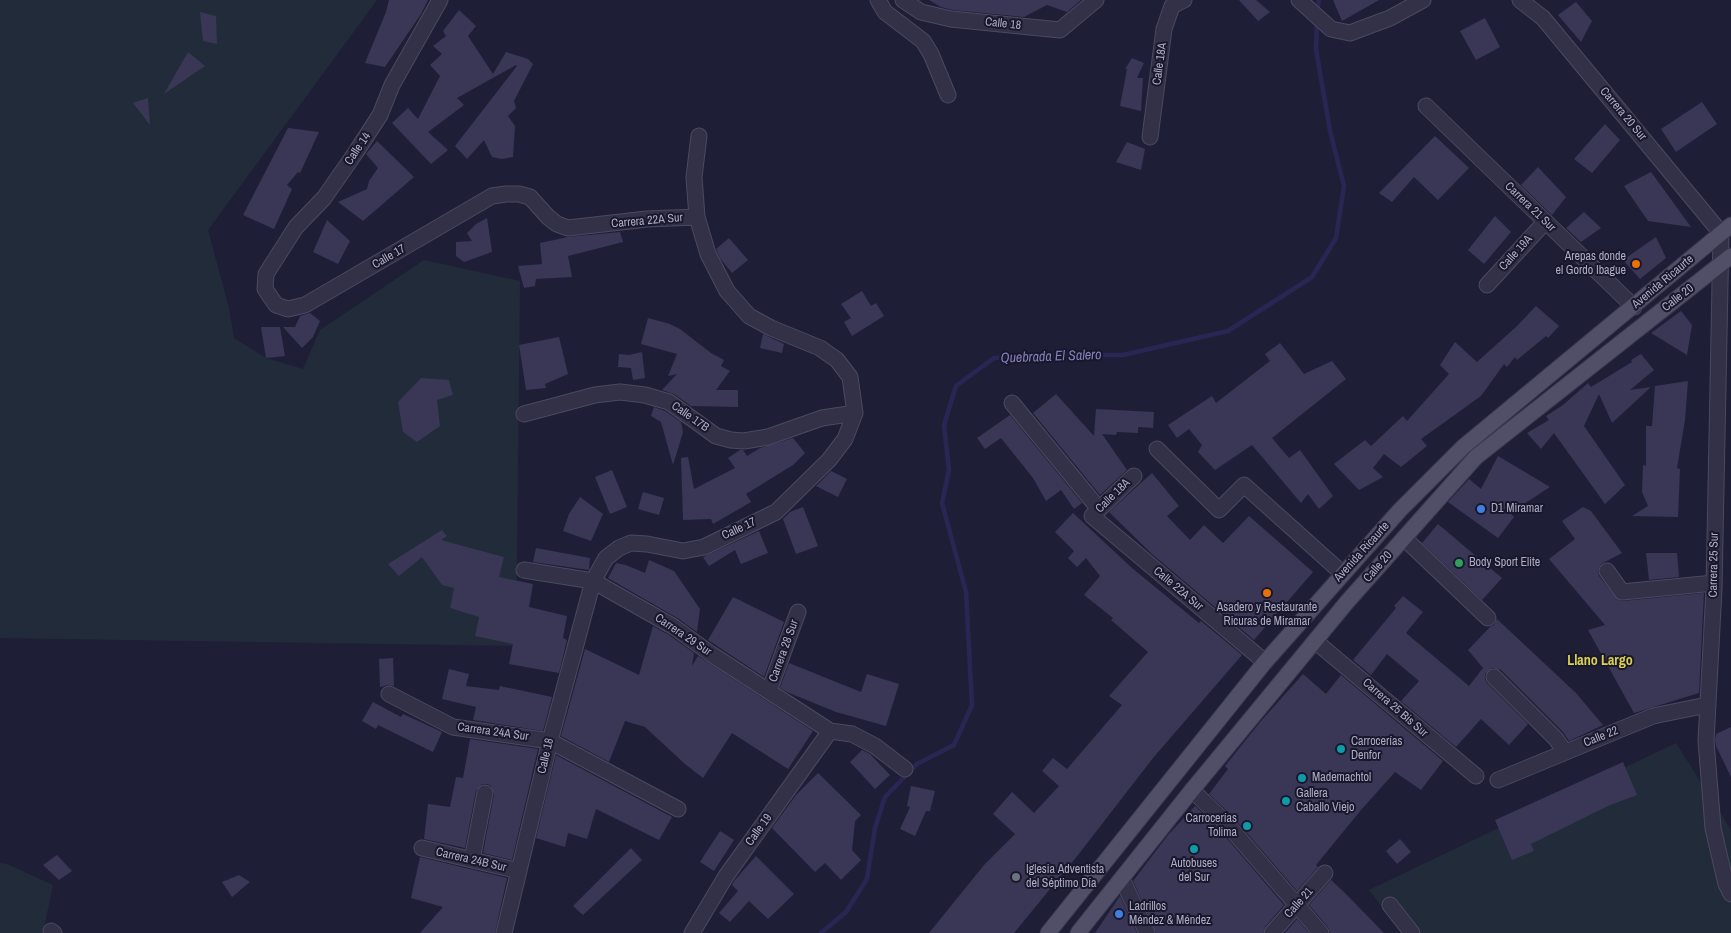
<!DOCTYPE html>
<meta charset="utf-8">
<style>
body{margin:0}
canvas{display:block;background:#1f1e37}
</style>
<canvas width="1731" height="933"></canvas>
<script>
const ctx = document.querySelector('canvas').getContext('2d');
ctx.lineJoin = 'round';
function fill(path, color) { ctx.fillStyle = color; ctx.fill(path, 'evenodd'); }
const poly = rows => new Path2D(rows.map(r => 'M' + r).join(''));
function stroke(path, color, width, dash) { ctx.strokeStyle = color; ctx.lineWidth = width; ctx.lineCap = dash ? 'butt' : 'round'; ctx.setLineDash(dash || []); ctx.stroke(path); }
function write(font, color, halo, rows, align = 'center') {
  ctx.font = font + ' "Archivo Narrow",sans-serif'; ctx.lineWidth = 4; ctx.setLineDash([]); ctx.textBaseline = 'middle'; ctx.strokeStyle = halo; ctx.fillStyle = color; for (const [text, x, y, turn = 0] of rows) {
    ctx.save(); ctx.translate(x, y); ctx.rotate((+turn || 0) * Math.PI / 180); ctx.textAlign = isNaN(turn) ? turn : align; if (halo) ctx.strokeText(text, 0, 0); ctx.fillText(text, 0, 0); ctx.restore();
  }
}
fill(poly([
 [0,0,377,0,208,230,229,308,234,338,266,358,303,369,320,330,424,260,520,281,516,646,0,638],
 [1676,743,1731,830,1731,933,1402,933,1369,890],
 [0,863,7,864,53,885,43,933,0,933]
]), '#212b3a');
stroke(poly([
 [1317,10,1319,0],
 [821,933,846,912,867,879,875,828,885,797,917,764,954,745,972,705,966,592,942,503,949,470,944,425,956,386,994,358,1044,355,1123,355,1228,331,1312,277,1336,238,1344,186,1330,131,1316,49,1317,20]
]), '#292653', 4.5);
fill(poly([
 [389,0,428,0,421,14,385,67,365,63,386,12],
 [929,0,1081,0,1067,12,1047,5,1024,17,953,10,941,7],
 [1239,0,1256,0,1270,12,1258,21],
 [1333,0,1379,0,1342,21],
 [1576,2,1592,21,1581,42,1558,15],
 [459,10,476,26,468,36,493,74,506,52,528,59,533,64,514,101,516,108,508,116,515,126,513,157,502,159,492,157,484,140,467,159,455,146,517,66,516,65,457,98,464,105,428,132,448,150,431,164,392,123,408,108,418,119,440,76,430,65,442,54,433,46,446,36,443,31],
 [200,12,216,16,217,44,203,41],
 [1485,18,1500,47,1476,60,1460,31],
 [188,52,205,66,164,94],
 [1132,58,1144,63,1137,78,1143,78,1141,111,1120,106,1127,69,1125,69],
 [148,98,150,125,133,103],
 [1702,102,1717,124,1676,152,1661,129],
 [1605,124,1620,140,1592,173,1574,159],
 [288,128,319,132,300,173,298,172,287,185,292,189,274,229,243,215],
 [1435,136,1469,168,1438,200,1414,177,1392,202,1379,193],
 [377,141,414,177,363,221,338,202,367,189,369,181,378,168,366,154],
 [1127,142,1145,149,1141,170,1116,162],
 [1538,167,1566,197,1552,215,1521,185],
 [1651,172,1691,227,1648,221,1624,186],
 [1584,212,1601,228,1581,242,1566,228],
 [1495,216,1511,232,1484,264,1468,250],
 [487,218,492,252,464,262,456,256,456,242,472,241,467,233,476,224],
 [327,220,350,241,338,264,313,252],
 [620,232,623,242,568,256,572,277,536,279,535,286,524,288,518,266,542,264,540,243,568,237],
 [1656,237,1666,258,1640,279,1623,260],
 [729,238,748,260,732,273,720,258,716,249],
 [862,291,871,306,876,303,884,316,852,336,844,322,851,318,841,304],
 [1536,306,1559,326,1548,338,1546,336,1517,360,1515,357,1507,367,1504,364,1481,396,1421,439,1427,446,1401,467,1384,454,1373,468,1383,477,1359,490,1334,464,1365,440,1371,446,1403,416,1407,421,1449,374,1440,365,1455,342,1477,362,1517,326],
 [1681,311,1692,325,1687,355,1651,333],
 [310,313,320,321,313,337,302,348,283,327,295,327,300,316],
 [648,318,670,324,680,329,711,353,724,360,721,366,730,371,716,390,738,390,738,407,691,406,674,394,662,390,677,374,668,376,677,354,641,344],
 [261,327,280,327,285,356,266,358],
 [763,334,784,344,782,353,760,348],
 [559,337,568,374,545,384,546,388,526,390,519,345],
 [1280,343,1304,374,1332,361,1346,379,1272,438,1289,458,1300,450,1333,496,1319,509,1308,494,1301,503,1252,445,1215,470,1198,452,1202,445,1189,429,1177,438,1168,425,1212,396,1216,403,1270,361,1265,354],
 [642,352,645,378,633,380,631,368,618,367,619,354,629,355],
 [1641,354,1654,370,1630,390,1651,387,1612,423,1599,394,1584,426,1625,485,1605,504,1554,433,1541,449,1527,433,1549,420,1546,416,1563,405,1588,383,1591,387,1632,362,1631,360],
 [421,378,449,380,453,395,437,400,440,426,417,442,403,432,398,402],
 [1688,381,1685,420,1677,468,1680,469,1678,517,1632,516,1648,506,1642,492,1643,465,1646,466,1646,426,1652,426,1655,386],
 [1056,394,1094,436,1096,409,1154,412,1153,428,1138,427,1138,433,1117,432,1116,435,1102,434,1127,470,1100,495,1033,413],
 [654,407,665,411,681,422,683,432,673,465,661,422,651,416],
 [1010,415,1082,503,1074,509,1061,490,1046,501,1033,478,1001,438,985,449,977,438],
 [793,438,805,453,793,465,746,494,751,502,713,524,711,519,683,520,681,458,688,457,694,489,735,468,728,458,740,450,743,450,747,456,760,448],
 [1498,456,1550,487,1510,513,1514,517,1498,538,1448,502,1469,479,1481,489],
 [612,470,627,507,610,514,595,477],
 [831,471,847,479,838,497,816,486],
 [1152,473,1179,506,1167,516,1190,540,1204,525,1223,543,1249,516,1313,572,1254,640,1152,554,1109,512],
 [643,492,664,498,659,515,638,509],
 [580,497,603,514,591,541,563,531,569,514],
 [803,507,818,546,796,554,783,519,790,512],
 [1583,507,1591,511,1622,553,1601,564,1598,571,1599,576,1618,600,1623,601,1704,593,1699,693,1634,713,1588,630,1605,625,1549,559,1575,539,1562,521],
 [1073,513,1132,568,1199,623,1201,621,1242,655,1153,758,1078,855,1014,933,929,933,984,865,1015,834,993,814,1012,792,1034,813,1059,786,1042,771,1053,758,1067,769,1122,705,1109,696,1148,652,1111,620,1113,618,1084,595,1100,576,1086,558,1077,567,1068,558,1074,551,1055,532],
 [1438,524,1502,578,1482,600,1422,543],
 [442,530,447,536,441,540,504,557,499,577,533,584,529,607,567,616,563,638,567,640,559,673,509,664,513,644,475,636,479,617,450,608,454,588,442,585,422,557,399,576,388,564],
 [759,531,768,553,741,564,735,550,709,566,703,557],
 [536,548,590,558,589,570,533,562],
 [1646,553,1677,553,1679,577,1649,580],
 [649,560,674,571,700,609,697,632,679,619,608,578,616,563,626,565,645,573],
 [1403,596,1423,612,1406,633,1469,686,1483,668,1468,650,1490,627,1494,625,1497,619,1576,693,1603,725,1569,741,1563,732,1501,670,1492,668,1485,674,1485,679,1487,683,1528,724,1509,745,1481,719,1456,747,1401,701,1419,681,1387,654,1371,675,1353,660,1396,608,1394,606],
 [733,597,784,622,764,677,708,640],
 [653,626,669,635,694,653,692,666,698,656,813,731,788,769,732,733,703,778,685,764,645,727,625,721,609,762,561,736,585,649,639,675],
 [393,658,394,686,388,685,380,687,379,659],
 [789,663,861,692,867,674,899,684,886,726,836,712,787,692,780,688],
 [449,669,469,674,466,686,499,690,500,686,552,697,543,731,473,720,476,707,442,699],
 [1303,674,1326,694,1341,675,1443,761,1421,790,1395,772,1361,810,1316,865,1318,867,1297,891,1233,817,1209,794,1228,769,1225,766,1261,721],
 [373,702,401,717,403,714,442,732,433,752,378,725,376,729,362,721],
 [1731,727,1731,777,1716,746,1715,741,1716,734],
 [470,739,538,749,512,860,483,853,494,794,491,786,487,784,482,784,476,791,465,848,424,839,428,804,450,807,456,777,463,778],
 [862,750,870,754,890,775,875,789,850,762],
 [556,755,672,817,659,840,596,809,587,839,568,833,565,847,536,838],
 [1623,762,1637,795,1608,806,1531,844,1534,851,1512,860,1495,820],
 [818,773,861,815,855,821,852,850,861,860,841,880,825,863,815,872,772,828,796,795],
 [911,786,935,791,930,811,926,811,915,836,900,829,910,807,907,806],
 [1195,806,1219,829,1284,905,1265,927,1263,933,1156,933,1133,881,1168,835],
 [720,831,734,840,714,871,700,862],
 [1400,839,1411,852,1397,864,1386,851],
 [631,848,642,860,583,915,573,906],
 [57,855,72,871,59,880,43,865],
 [756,856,794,894,768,919,749,901,730,922,719,913,738,891,732,885,734,881],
 [420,857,507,878,495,933,420,933,443,907,411,898],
 [239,875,250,882,232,897,222,882],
 [1331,880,1345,893,1384,933,1330,933,1328,927,1309,905],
 [1120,896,1137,933,1095,933],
 [1297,919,1309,933,1285,933]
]), '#393656');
const minor = poly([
 [440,0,392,85,380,115,356,152,324,198,296,227,266,274,265,289,276,305,288,309,305,305,492,196,506,194,519,194,530,197,548,217,557,224,568,228,647,219,697,217],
 [878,0,885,12,923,41,931,54,948,95],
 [903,0,921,12,951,19,1060,30,1096,0],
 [1299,0,1331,29,1350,33,1390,18,1423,0],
 [1520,0,1543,18,1721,233,1714,589,1706,741,1713,828,1726,884,1731,894],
 [1426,106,1634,307],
 [1150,137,1164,29,1172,6,1184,0],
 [1487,285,1545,222],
 [1012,403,1099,509],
 [524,414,595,395,620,392,645,395,669,402,716,436,731,440,744,441,768,437,822,418,855,413],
 [1157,449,1219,510,1244,485,1342,573],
 [1134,476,1092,516,1265,662],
 [1404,538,1488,618],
 [524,570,593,581,674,627,711,654,830,731,852,734,875,746,905,769],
 [1607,571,1622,592,1714,583],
 [1315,641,1476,776],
 [1494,677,1556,739,1565,752],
 [769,691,798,612],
 [389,694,453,727,550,741,678,809],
 [1498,780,1653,716,1707,705],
 [1192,790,1226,823,1321,933],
 [422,848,519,871],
 [472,860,485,793],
 [1122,879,1147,933],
 [1390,905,1412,933],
 [51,931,54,933],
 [504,933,550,741,593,581,606,558,619,548,631,543,647,544,683,551,704,547,776,512,829,460,845,439,855,413,850,377,837,360,820,348,771,328,749,316,727,291,708,254,697,217,694,177,699,136],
 [692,933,726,876,830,731],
 [1272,933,1325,873]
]);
const major = poly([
 [1048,933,1265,662,1400,510,1463,447,1731,225],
 [1078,933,1192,790,1347,602,1476,457,1731,256]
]);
stroke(minor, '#4b4960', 17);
stroke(major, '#3a384e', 17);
stroke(minor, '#333148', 15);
stroke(major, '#514f68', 15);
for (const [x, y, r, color] of [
 [1636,264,5,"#e8710a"],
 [1481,509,5,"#3f7fe0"],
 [1459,563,5,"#2e9e5b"],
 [1267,593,5,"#e8710a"],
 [1341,749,5,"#0f9aa8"],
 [1302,778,5,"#0f9aa8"],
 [1286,801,5,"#0f9aa8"],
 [1247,826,5,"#0f9aa8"],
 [1194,849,5,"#0f9aa8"],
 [1016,877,5,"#6b7280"],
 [1119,914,5,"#3f7fe0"]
]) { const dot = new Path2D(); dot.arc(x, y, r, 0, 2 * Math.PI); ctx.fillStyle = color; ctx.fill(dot); stroke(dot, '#19172c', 2); }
write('12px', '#aeabc5', '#19172c', [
 ["Calle 18",1003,24,6],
 ["Calle 18A",1160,64,-82],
 ["Carrera 20 Sur",1623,114,50],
 ["Calle 14",358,149,-56],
 ["Carrera 21 Sur",1530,207,44],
 ["Carrera 22A Sur",647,221,-5],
 ["Calle 19A",1516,253,-48],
 ["Calle 17",389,257,-30],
 ["Avenida Ricaurte",1663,282,-40],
 ["Calle 20",1678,298,-38],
 ["Calle 17B",690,417,35],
 ["Calle 18A",1113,496,-44],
 ["Calle 17",739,529,-25],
 ["Avenida Ricaurte",1362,552,-48],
 ["Carrera 25 Sur",1714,565,-89],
 ["Calle 20",1378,567,-49],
 ["Calle 22A Sur",1178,589,40],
 ["Carrera 29 Sur",683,635,34],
 ["Carrera 28 Sur",784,651,-70],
 ["Carrera 25 Bis Sur",1395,708,41],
 ["Carrera 24A Sur",493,732,8],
 ["Calle 22",1601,737,-22],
 ["Calle 18",546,756,-77],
 ["Calle 19",759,830,-54],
 ["Carrera 24B Sur",471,860,13],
 ["Calle 21",1299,903,-48]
]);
write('12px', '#aeabc5', '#19172c', [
 ["Arepas donde",1626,257,"right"],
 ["el Gordo Ibague",1626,271,"right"],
 ["D1 Miramar",1491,509],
 ["Body Sport Elite",1469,563],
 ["Asadero y Restaurante",1267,608,"center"],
 ["Ricuras de Miramar",1267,622,"center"],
 ["Carrocerías",1351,742],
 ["Denfor",1351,756],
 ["Mademachtol",1312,778],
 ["Gallera",1296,794],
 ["Caballo Viejo",1296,808],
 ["Carrocerías",1237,819,"right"],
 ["Tolima",1237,833,"right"],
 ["Autobuses",1194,864,"center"],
 ["del Sur",1194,878,"center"],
 ["Iglesia Adventista",1026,870],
 ["del Séptimo Día",1026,884],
 ["Ladrillos",1129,907],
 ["Méndez & Méndez",1129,921]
], 'left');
write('italic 14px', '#8480b9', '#19172c', [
 ["Quebrada El Salero",1051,357,-2]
]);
write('bold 14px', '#dbd150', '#19172c', [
 ["Llano Largo",1600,661]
]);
</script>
